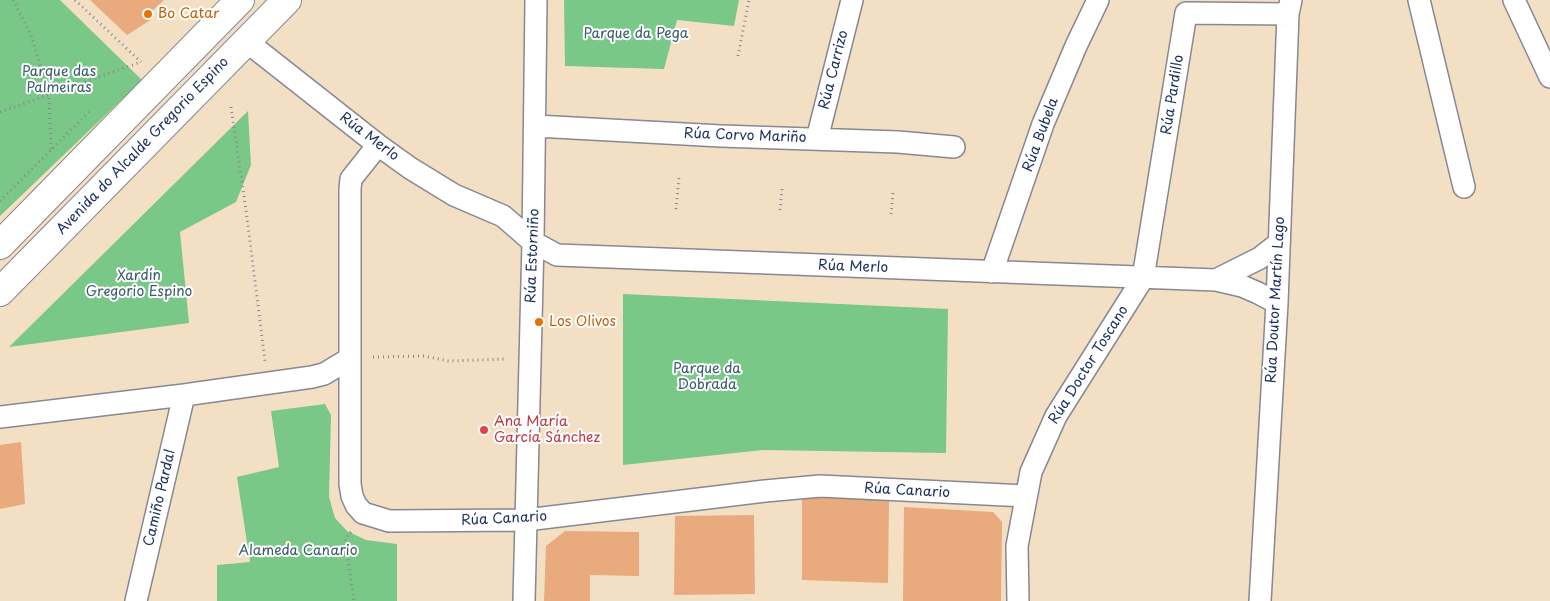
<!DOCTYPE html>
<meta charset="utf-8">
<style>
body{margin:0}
canvas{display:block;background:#f3e0c4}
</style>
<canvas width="1550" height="601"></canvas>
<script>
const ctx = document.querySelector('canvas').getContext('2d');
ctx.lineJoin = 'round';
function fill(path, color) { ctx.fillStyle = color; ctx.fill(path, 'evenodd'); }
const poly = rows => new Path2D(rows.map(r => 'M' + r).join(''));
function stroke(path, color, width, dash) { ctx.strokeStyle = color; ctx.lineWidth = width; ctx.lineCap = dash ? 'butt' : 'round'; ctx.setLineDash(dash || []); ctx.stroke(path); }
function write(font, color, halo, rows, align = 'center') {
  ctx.font = font + ' "Playpen Sans",sans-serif'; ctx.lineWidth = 4; ctx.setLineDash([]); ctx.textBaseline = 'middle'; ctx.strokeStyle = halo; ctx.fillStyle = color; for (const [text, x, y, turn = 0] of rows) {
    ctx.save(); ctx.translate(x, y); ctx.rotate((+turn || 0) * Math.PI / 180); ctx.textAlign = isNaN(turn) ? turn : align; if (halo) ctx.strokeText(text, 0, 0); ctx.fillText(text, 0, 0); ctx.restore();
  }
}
fill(poly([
 [0,0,60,0,142,80,0,216],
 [564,0,739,0,734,26,677,20,664,69,565,66],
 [248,111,251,165,236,202,180,232,189,323,9,347],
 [623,294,948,309,946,453,763,450,623,465],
 [325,404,331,415,329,497,335,518,347,531,366,540,397,544,397,601,217,601,217,565,250,562,237,477,279,467,271,411]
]), '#7ac888');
fill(poly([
 [90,0,164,0,150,13,152,19,127,35],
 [21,442,25,504,0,509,0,445],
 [802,497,889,498,888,583,802,580],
 [904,507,993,512,1002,522,1001,601,903,601],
 [754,515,755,594,674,595,675,516],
 [565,531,639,532,639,576,590,575,590,601,544,601,546,546]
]), '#e9aa7d');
const street = poly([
 [1419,0,1464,187],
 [1514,0,1550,77],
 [246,41,378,145,410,168,454,195,503,216,533,242,557,255,1216,280,1242,286,1258,293,1277,303],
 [536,126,721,136,898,142,954,147],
 [817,139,852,0],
 [378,145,351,179,350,189,350,484,352,496,356,505,363,513,389,521,526,520,765,491,820,486,1026,496],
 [992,272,1043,124,1076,46,1098,0],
 [1216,280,1260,258,1279,243],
 [0,417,184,395],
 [136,601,184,395,312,377,324,374,349,359],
 [524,601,533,242,536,0],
 [1018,601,1017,546,1031,472,1056,416,1143,278,1186,13,1288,14],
 [1260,601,1277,303,1288,14,1291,0]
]);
const primary = poly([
 [0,245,240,0],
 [0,292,287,0]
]);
stroke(street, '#878891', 24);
stroke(primary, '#878891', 30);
stroke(poly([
 [13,0,31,35,49,95,51,149],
 [75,0,141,62],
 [738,56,749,0],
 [231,107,246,210,265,361],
 [0,112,138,63],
 [0,201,90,111],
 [676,209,679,178],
 [780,210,782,189],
 [891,214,893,193],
 [373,357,423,356,449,361,505,359],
 [351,532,345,538,354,601]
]), '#878891', 3, [1, 4]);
stroke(street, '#fff', 21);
stroke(primary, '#fff', 28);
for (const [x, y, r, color] of [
 [148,14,5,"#e8710a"],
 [539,322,5,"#e8710a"],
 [484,430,5,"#e0444e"]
]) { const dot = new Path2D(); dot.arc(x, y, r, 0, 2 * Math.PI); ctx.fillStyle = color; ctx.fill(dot); stroke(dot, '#fff', 2); }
write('14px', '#c56008', '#fff', [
 ["Bo Catar",158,14],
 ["Los Olivos",549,322]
], 'left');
write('14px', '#385d6b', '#fff', [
 ["Parque da Pega",636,34],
 ["Parque das",59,72],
 ["Palmeiras",59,88],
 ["Xardín",139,276],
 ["Gregorio Espino",139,292],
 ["Parque da",707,369],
 ["Dobrada",707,385],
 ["Alameda Canario",298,551]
]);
write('14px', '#1b2f5e', '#fff', [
 ["Rúa Carrizo",834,70,-76],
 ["Rúa Pardillo",1173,95,-81],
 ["Rúa Bubela",1041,135,-70],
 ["Rúa Corvo Mariño",745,136,2],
 ["Rúa Merlo",369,137,37],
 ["Avenida do Alcalde Gregorio Espino",143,146,-46],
 ["Rúa Estorniño",533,256,-88],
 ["Rúa Merlo",853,267,2],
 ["Rúa Doutor Martín Lago",1276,300,-87],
 ["Rúa Doctor Toscano",1089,365,-58],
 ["Rúa Canario",907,491,3],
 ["Camiño Pardal",160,498,-77],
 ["Rúa Canario",504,519,-3]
]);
write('14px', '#be3a42', '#fff', [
 ["Ana María",494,422],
 ["García Sánchez",494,438]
], 'left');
</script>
